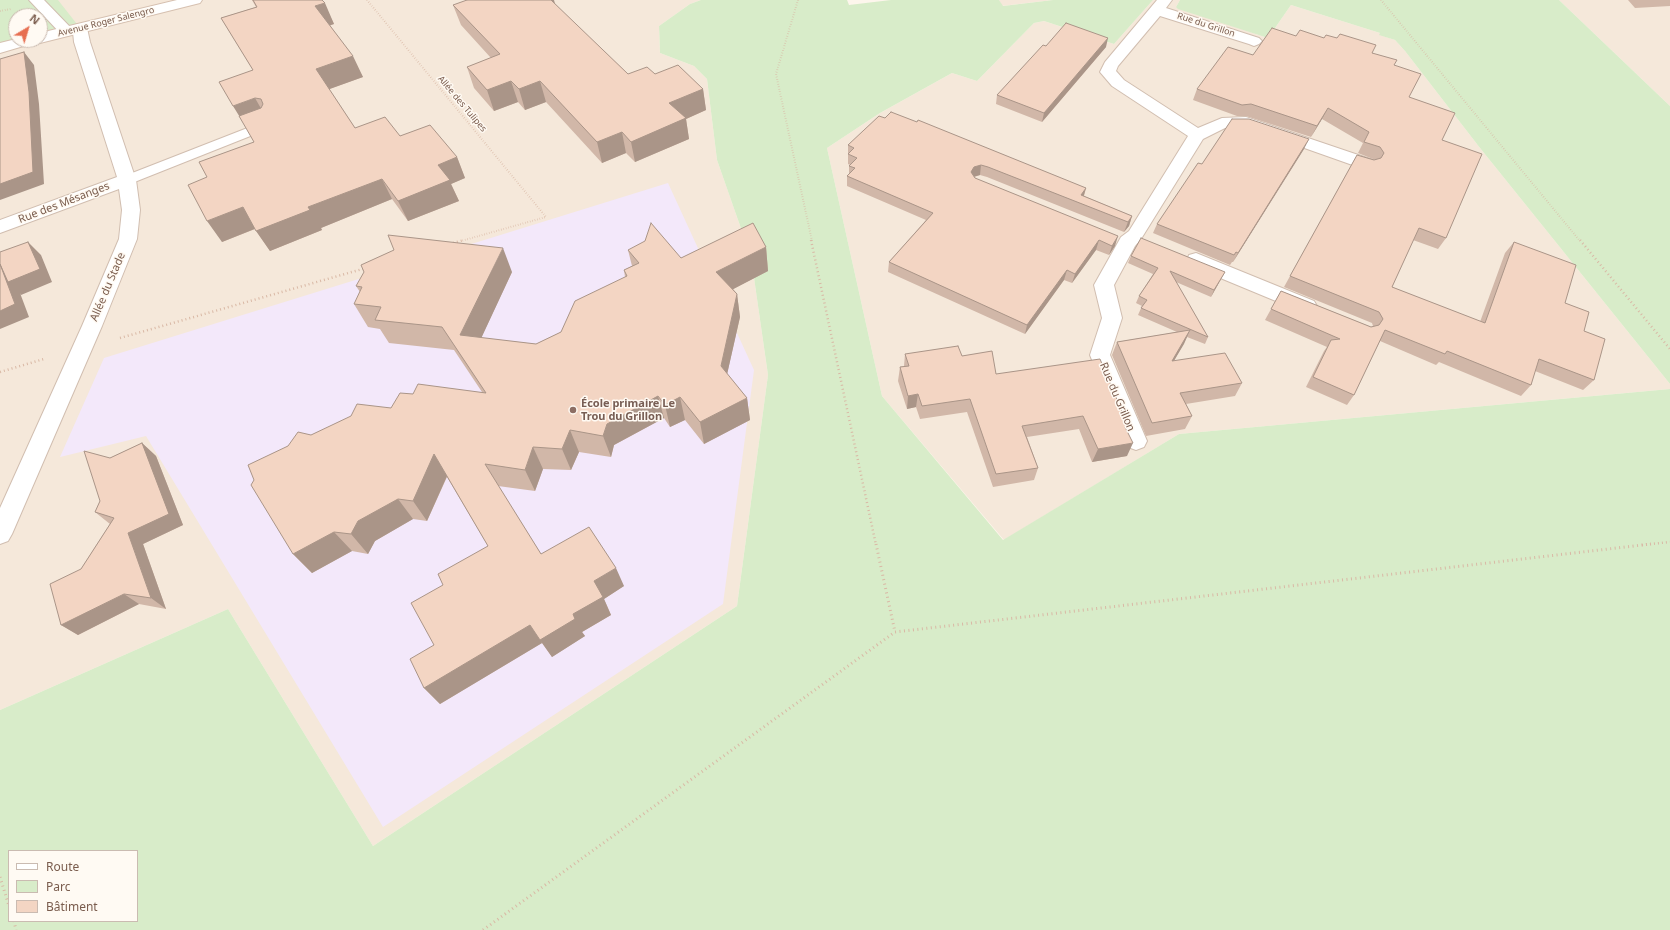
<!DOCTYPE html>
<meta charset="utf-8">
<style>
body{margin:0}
#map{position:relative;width:1670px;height:930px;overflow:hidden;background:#fdf6ec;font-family:"Noto Sans",sans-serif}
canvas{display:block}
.legend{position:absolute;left:8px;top:850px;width:130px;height:72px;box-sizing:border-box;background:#fffaf3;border:1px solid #cabbb1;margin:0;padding:5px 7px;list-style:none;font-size:12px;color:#7a5c4d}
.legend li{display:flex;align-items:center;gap:8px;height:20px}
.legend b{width:20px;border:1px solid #cabbb1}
.north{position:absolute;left:8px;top:8px;width:40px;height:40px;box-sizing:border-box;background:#fffaf3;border:1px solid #cabbb1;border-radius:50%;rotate:38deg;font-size:11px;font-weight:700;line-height:16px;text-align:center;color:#7a5c4d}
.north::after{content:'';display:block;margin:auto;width:14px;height:18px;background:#e76f51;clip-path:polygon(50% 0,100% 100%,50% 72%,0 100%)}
</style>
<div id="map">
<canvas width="1670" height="930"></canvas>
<ul class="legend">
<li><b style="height:5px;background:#fff"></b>Route</li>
<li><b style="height:11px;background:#d8ecc9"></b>Parc</li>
<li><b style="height:11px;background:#f3d5c3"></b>Bâtiment</li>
</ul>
<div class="north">N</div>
</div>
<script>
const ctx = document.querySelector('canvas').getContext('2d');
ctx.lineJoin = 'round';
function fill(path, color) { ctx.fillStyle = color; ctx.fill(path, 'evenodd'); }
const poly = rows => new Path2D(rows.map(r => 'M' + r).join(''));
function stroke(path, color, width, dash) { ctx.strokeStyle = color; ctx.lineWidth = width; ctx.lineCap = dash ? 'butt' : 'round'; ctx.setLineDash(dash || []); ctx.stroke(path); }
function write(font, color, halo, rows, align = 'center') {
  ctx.font = font + ' "Noto Sans",sans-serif'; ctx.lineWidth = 3; ctx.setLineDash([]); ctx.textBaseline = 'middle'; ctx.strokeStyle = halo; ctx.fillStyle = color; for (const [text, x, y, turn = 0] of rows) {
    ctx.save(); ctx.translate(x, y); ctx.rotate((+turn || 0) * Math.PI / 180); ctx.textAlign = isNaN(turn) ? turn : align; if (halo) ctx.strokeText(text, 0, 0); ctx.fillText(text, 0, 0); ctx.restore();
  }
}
fill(poly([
 [0,0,701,0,690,4,659,26,660,53,694,66,707,79,717,160,751,257,768,375,737,606,373,846,228,609,0,710],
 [16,16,40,16,40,40,16,40],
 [999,0,1053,0,1002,6],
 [1153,0,1180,0,1176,7,1268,38,1291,5,1380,33,1380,35,1395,40,1405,51,1480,148,1670,384,1670,389,1179,434,1004,540,882,396,827,148,880,113,952,73,977,81,1034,23,1044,21,1114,44],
 [1559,0,1670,0,1670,106]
]), '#f5e8da');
fill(poly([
 [668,183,754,370,723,604,383,827,146,436,60,457,104,358]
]), '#f3e8fa');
fill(poly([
 [0,0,58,0,80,28,40,38,40,16,16,16,16,40,0,48],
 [701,0,847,0,849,5,891,0,999,0,1003,6,1053,0,1153,0,1114,44,1044,21,1034,23,977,81,952,73,880,113,827,148,882,396,1003,540,1179,434,1670,389,1670,930,0,930,0,710,228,609,373,846,737,606,768,375,751,257,717,160,707,79,694,66,660,53,659,26,690,4],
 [9,851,137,851,137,921,9,921],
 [1180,0,1559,0,1670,106,1670,384,1480,148,1405,51,1395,40,1379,35,1380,33,1291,5,1268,38,1178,9,1176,7]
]), '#d8ecc9');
const lane = poly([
 [268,120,273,121,274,124,273,127,132,183,127,184,122,183,120,180,122,177,268,120]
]);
const street = poly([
 [29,0,44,0,73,30,75,25,80,24,85,25,87,28,90,42,136,180,140,210,137,239,102,326,12,534,8,541,0,544,0,508,82,326,119,239,122,210,119,189,0,233,0,220,117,177,74,42,73,32,71,34,66,36,61,34,29,0],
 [1157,0,1172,0,1166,8,1259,38,1262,41,1259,44,1254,46,1249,44,1160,16,1118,66,1116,71,1124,80,1198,128,1222,118,1246,117,1373,160,1376,164,1373,168,1367,170,1361,168,1245,127,1225,128,1203,139,1141,239,1135,246,1114,285,1122,318,1110,355,1147,441,1144,447,1136,450,1128,447,1125,441,1090,355,1102,318,1094,285,1121,237,1129,231,1188,136,1112,86,1100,72,1105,62,1157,0],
 [1196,253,1314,301,1317,306,1314,311,1307,313,1300,311,1189,265,1187,260,1189,255,1196,253]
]);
const secondary = poly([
 [177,0,202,0,200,3,40,43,37,42,0,53,0,43,16,39,40,40,40,33,177,0]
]);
stroke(lane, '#d1beb0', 2);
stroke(street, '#d1beb0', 2);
stroke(secondary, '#d6c0b0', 2);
stroke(poly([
 [367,0,546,217,461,241],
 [798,0,776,74,812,241],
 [1381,0,1580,241],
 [0,11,11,9]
]), '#d9b8a5', 2, [0.5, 2]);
stroke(poly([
 [811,240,876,545],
 [1580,240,1670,349],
 [453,243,464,240],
 [120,338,366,268],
 [0,372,44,359],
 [1642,545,1670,542]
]), '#d9b8a5', 2.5, [1, 3]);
stroke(poly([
 [876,544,895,632],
 [0,877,9,906],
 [14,921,16,930],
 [483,930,895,632,1651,544]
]), '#d9b8a5', 3, [1, 3.5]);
fill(lane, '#fff');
fill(street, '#fff');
fill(secondary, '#fff');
fill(poly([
 [252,0,322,0,334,24,330,25,363,77,329,89,355,128,400,136,457,157,465,178,451,184,459,201,408,221,392,199,321,228,322,230,270,251,255,229,222,242,207,177,254,142,253,70,221,18,256,7],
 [1628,0,1670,0,1670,6,1635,8],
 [453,5,555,5,628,74,655,74,703,89,706,110,686,119,689,139,635,162,626,153,602,163,546,102,525,110,518,102,494,111,474,88,467,67,491,58,461,25],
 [1296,36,1373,53,1394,65,1409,97,1442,140,1446,238,1438,249,1413,240,1392,287,1480,322,1505,253,1514,242,1565,303,1584,331,1594,380,1583,390,1535,371,1531,385,1521,396,1439,362,1436,365,1380,341,1354,395,1347,405,1306,387,1324,351,1327,347,1265,320,1281,291,1371,327,1373,326,1372,323,1284,287,1357,155,1375,160,1373,159,1358,153,1363,143,1322,119,1311,137,1246,116,1237,116,1193,100,1197,89,1253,55],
 [1046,46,1106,47,1042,122,996,104,997,95],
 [885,118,1086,188,1084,196,1132,216,1129,226,1124,232,987,177,980,175,974,177,975,178,1115,246,1109,255,1096,250,1072,283,1064,280,1025,334,888,272,889,262,926,220,847,186,847,176,849,174,849,166,850,165,848,164,848,145],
 [1304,149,1233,262,1232,262,1230,265,1153,233,1157,224,1202,164],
 [766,247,768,271,733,289,737,294,740,317,727,374,747,398,750,420,704,444,685,420,670,427,664,418,614,445,611,457,579,452,571,470,543,469,535,491,498,486,541,554,624,586,604,599,611,615,582,632,585,636,552,657,542,643,440,704,424,688,434,645,443,585,488,546,447,477,427,521,413,519,375,541,368,554,352,551,312,573,293,554,311,435,391,408,413,394,482,392,454,350,389,343,380,329,368,327,354,304,360,292,356,286,512,272,481,338,536,344,561,332,625,277,624,270,632,266,628,250,681,258],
 [1131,256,1225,272,1211,297,1176,282,1208,337,1205,344,1187,337,1174,361,1242,383,1235,396,1186,404,1192,416,1185,429,1146,436,1112,355,1117,342,1177,332,1138,315,1142,306,1136,303,1139,296,1153,274,1128,263],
 [905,354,962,356,996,374,1128,426,1127,430,1127,456,1092,462,1079,429,1027,437,1038,468,1034,480,993,487,967,412,920,419,916,407,907,409,898,381,900,367,904,366],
 [142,443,156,456,183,525,143,544,166,609,139,604,78,635,61,625,81,569,110,524,95,512,100,501,110,458]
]), '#d1b7a8');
fill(poly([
 [545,0,554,0,557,11],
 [325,3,334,24,325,27,315,6],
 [1108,38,1106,47,1042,122,1044,113],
 [24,52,34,65,39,104,44,184,0,200,0,184],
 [353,56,363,77,327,90,316,69],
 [511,81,518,102,494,111,487,90],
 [540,81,546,102,525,110,519,89],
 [703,89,706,110,686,119,689,139,635,162,631,142,669,103],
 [255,98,267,119,246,127,233,106],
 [1328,108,1322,119,1311,137,1317,126],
 [622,132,626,153,602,163,597,142],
 [1309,139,1304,149,1233,262,1238,253],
 [457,157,465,178,451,184,459,201,408,221,398,201,438,165],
 [981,165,980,175,973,177,971,172,974,167],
 [382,179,392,199,321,228,322,230,270,251,256,231,308,207],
 [1086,188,1083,198,1081,195],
 [243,207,257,228,222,242,207,221],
 [1132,216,1129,226,1124,232,1128,222],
 [1118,236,1115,246,1109,255,1112,246],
 [1099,240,1096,250,1072,283,1075,274],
 [28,242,41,255,52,282,21,295,20,293,29,317,0,329,0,264],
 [766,247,768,271,720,296,716,272],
 [503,248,512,272,472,358,460,335],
 [1067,270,1064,280,1025,334,1027,325],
 [1225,272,1221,279,1211,297,1214,290],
 [737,294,740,317,724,388,721,366],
 [1190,330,1184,344,1166,374,1172,361],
 [918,394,916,407,907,409,908,396],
 [658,396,664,418,614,445,611,457,603,436,607,424],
 [680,397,685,420,670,427,665,405],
 [747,398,750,420,704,444,700,422],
 [570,430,579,452,571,470,562,449],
 [142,443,156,456,183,525,143,544,166,609,151,598,128,533],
 [1133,443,1127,456,1092,462,1098,449],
 [533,447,543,469,535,491,525,470],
 [434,454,447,476,427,521,413,501],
 [398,499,413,519,375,541,368,554,351,534,358,521],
 [334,532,352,551,312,573,293,554],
 [616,568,624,586,604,599,611,615,582,632,585,636,552,657,540,640,573,614,594,581],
 [124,594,139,604,78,635,61,625],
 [530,625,542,643,440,704,424,688]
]), '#aa9588');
const building = poly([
 [253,0,322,0,325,3,315,6,353,56,316,69,355,128,385,117,400,136,430,125,457,157,438,165,450,180,398,201,382,179,308,207,310,210,256,231,243,207,207,221,188,185,207,177,199,162,254,142,239,116,261,108,263,104,261,99,255,98,233,106,219,82,253,70,221,18,257,7,253,0],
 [467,0,551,0,628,74,647,67,655,74,678,65,703,89,669,103,686,118,631,142,622,132,597,142,540,81,519,89,511,81,487,90,467,67,500,54,453,5,467,0],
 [1066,23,1108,38,1044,113,997,95,1043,45,1046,46,1066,23],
 [1272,28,1296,36,1300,30,1324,38,1326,35,1337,38,1340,34,1376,45,1372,53,1397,60,1394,65,1421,74,1409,97,1455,113,1442,140,1482,154,1446,238,1419,228,1392,287,1485,323,1514,242,1576,265,1565,303,1589,312,1584,331,1605,339,1594,380,1539,359,1531,385,1447,351,1445,354,1385,330,1354,395,1313,377,1331,340,1340,339,1271,309,1281,291,1371,327,1379,325,1383,319,1379,312,1290,276,1357,155,1374,160,1381,158,1384,153,1380,147,1364,142,1369,132,1328,108,1317,126,1251,104,1242,105,1197,89,1228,47,1253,55,1272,28],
 [24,52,29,92,33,172,0,184,0,59,24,52],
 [891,112,917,122,918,120,1086,188,1081,195,1132,216,1128,222,988,167,981,165,974,167,971,172,975,178,1118,236,1112,246,1099,240,1075,274,1067,270,1027,325,889,262,933,213,847,176,855,168,849,166,857,158,848,154,854,148,848,145,879,116,885,118,891,112],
 [1232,119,1249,119,1309,139,1238,253,1236,252,1234,255,1157,224,1198,163,1202,164,1232,119],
 [651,223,681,258,753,223,766,247,716,272,737,294,721,366,747,398,700,422,680,397,665,405,658,396,607,424,603,436,570,430,562,449,533,447,525,470,485,464,541,554,589,527,616,568,594,581,603,597,573,614,575,619,540,640,530,625,424,688,410,659,434,645,411,603,443,585,438,574,488,546,434,454,413,501,398,499,358,521,351,534,334,532,293,554,251,485,254,480,248,465,288,446,298,432,311,435,351,416,357,404,391,408,400,393,413,394,418,384,486,393,442,327,375,320,381,307,354,304,362,287,356,286,364,272,361,265,394,250,388,235,503,248,460,335,536,344,561,332,575,301,627,276,624,270,639,263,628,250,645,241,651,223],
 [1141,238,1225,272,1214,290,1170,271,1208,337,1141,308,1147,300,1139,296,1158,268,1131,256,1141,238],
 [28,242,40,269,8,282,0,264,15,304,0,311,0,252,28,242],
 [1190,330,1172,361,1225,353,1242,383,1180,393,1192,416,1152,423,1117,342,1190,330],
 [958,346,962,356,992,351,996,374,1100,359,1128,426,1125,427,1133,443,1098,449,1083,416,1022,426,1038,468,996,474,970,399,922,406,918,394,908,396,900,367,909,366,905,354,958,346],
 [142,443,169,514,128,533,151,598,124,594,61,625,50,584,81,569,114,518,95,512,100,501,84,451,110,458,142,443]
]);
fill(building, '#f3d5c3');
stroke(building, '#aa9588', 1);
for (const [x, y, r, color] of [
 [573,410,4,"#8d6e63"]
]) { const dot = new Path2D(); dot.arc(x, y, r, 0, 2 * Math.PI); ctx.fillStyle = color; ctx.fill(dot); stroke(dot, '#fffaf3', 1.5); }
write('9px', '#7a5c4d', '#fffaf3', [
 ["Avenue Roger Salengro",106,22,-14],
 ["Rue du Grillon",1206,25,18],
 ["Allée des Tulipes",462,104,50]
]);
write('11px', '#7a5c4d', '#fffaf3', [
 ["Rue des Mésanges",64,203,-21],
 ["Allée du Stade",108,287,-67],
 ["Rue du Grillon",1117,397,67]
]);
write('bold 11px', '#785e54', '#fffaf3', [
 ["École primaire Le",581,404],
 ["Trou du Grillon",581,417]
], 'left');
</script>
